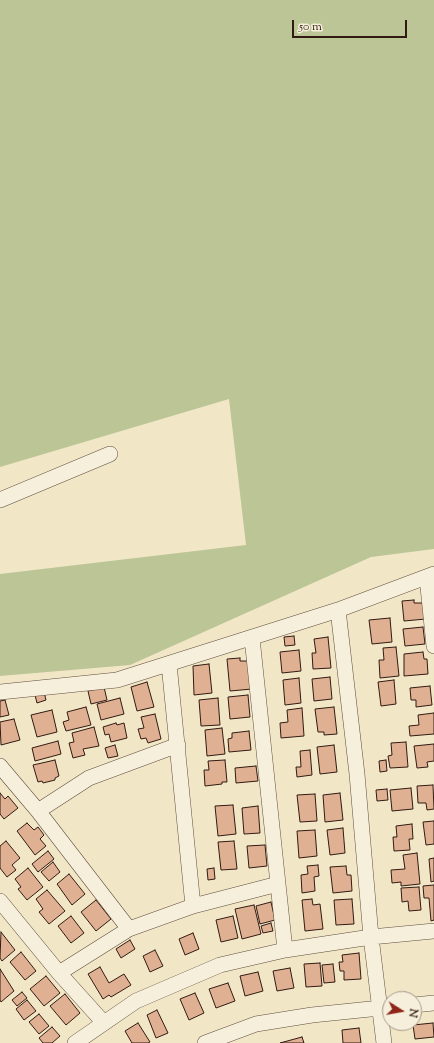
<!DOCTYPE html>
<style>
body{margin:0}
#map{position:relative;width:434px;height:1043px;overflow:hidden;background:#f1e7c7;font-family:"Sorts Mill Goudy",serif}
canvas{display:block}
.north{position:absolute;left:382px;top:991px;width:40px;height:40px;box-sizing:border-box;background:#f6efdb;border:1px solid #a79a8b;border-radius:50%;rotate:101deg;font-size:11px;font-weight:700;line-height:16px;text-align:center;color:#311a12}
.north::after{content:'';display:block;margin:auto;width:14px;height:18px;background:#8f2418;clip-path:polygon(50% 0,100% 100%,50% 72%,0 100%)}
.scale{position:absolute;left:292px;top:20px;width:115px;height:18px;box-sizing:border-box;border:2px solid #311a12;border-top:0;padding-left:5px;font-size:12px;line-height:14px;white-space:nowrap;color:#311a12;-webkit-text-stroke:3px #f6efdb;paint-order:stroke}
</style>
<div id="map">
<canvas width="434" height="1043"></canvas>
<div class="north">N</div>
<div class="scale">50 m</div>
</div>
<script>
const ctx = document.querySelector('canvas').getContext('2d');
ctx.lineJoin = 'round';
function fill(path, color) { ctx.fillStyle = color; ctx.fill(path, 'evenodd'); }
const poly = rows => new Path2D(rows.map(r => 'M' + r).join(''));
function stroke(path, color, width, dash) { ctx.strokeStyle = color; ctx.lineWidth = width; ctx.lineCap = dash ? 'butt' : 'round'; ctx.setLineDash(dash || []); ctx.stroke(path); }
fill(poly([
 [0,0,434,0,434,549,371,557,130,665,0,676,0,574,246,545,229,399,0,467]
]), '#bbc595');
const building = poly([
 [414,600,414,603,424,603,426,619,404,621,402,601,414,600],
 [390,618,392,642,372,644,369,620,390,618],
 [423,627,425,644,405,646,403,629,423,627],
 [294,636,295,645,285,646,284,637,294,636],
 [328,637,331,668,313,669,312,653,316,653,314,639,328,637],
 [396,647,399,676,380,678,379,660,384,660,383,648,396,647],
 [299,650,301,671,282,673,280,652,299,650],
 [423,652,424,659,427,659,428,674,404,676,404,654,423,652],
 [240,658,240,661,249,661,252,689,230,691,227,659,240,658],
 [209,664,212,693,194,695,193,666,209,664],
 [330,677,332,699,314,701,312,679,330,677],
 [299,678,301,703,285,705,283,680,299,678],
 [394,680,396,704,381,706,378,682,394,680],
 [147,682,154,707,137,711,131,687,147,682],
 [430,686,432,705,416,707,416,700,411,700,410,688,430,686],
 [104,687,107,700,91,704,88,691,104,687],
 [44,692,46,700,37,703,35,695,44,692],
 [248,695,250,717,230,719,228,697,248,695],
 [120,698,124,714,101,720,97,704,120,698],
 [218,698,220,725,201,726,199,700,218,698],
 [5,700,9,715,0,717,0,701,5,700],
 [86,707,91,725,66,731,63,722,69,720,67,712,86,707],
 [334,707,337,734,324,735,324,732,318,732,315,709,334,707],
 [302,708,304,736,281,738,280,723,288,722,287,710,302,708],
 [52,710,57,732,37,737,31,715,52,710],
 [434,713,434,734,410,736,409,726,419,725,418,715,434,713],
 [155,714,161,739,148,743,146,738,141,739,138,729,144,728,141,717,155,714],
 [14,719,20,740,1,745,0,722,14,719],
 [116,723,117,725,124,723,127,738,111,742,109,734,105,735,103,727,116,723],
 [94,727,99,746,83,749,85,755,73,758,69,743,74,742,72,733,94,727],
 [222,728,225,754,207,756,205,730,222,728],
 [249,731,251,750,229,752,228,739,232,738,232,733,249,731],
 [58,741,61,754,35,761,32,748,58,741],
 [406,742,408,767,390,768,388,756,392,755,391,743,406,742],
 [434,744,434,761,427,762,428,767,417,768,414,746,434,744],
 [115,745,118,756,108,758,105,748,115,745],
 [334,745,337,772,320,774,317,747,334,745],
 [310,750,312,775,297,777,296,767,301,767,300,751,310,750],
 [55,760,59,776,55,778,55,780,43,783,42,781,38,782,33,765,55,760],
 [225,760,227,782,222,782,222,784,205,786,204,770,209,770,208,761,225,760],
 [386,760,387,771,380,772,379,761,386,760],
 [256,766,258,781,236,783,235,768,256,766],
 [433,785,434,809,427,810,426,803,418,803,417,786,433,785],
 [411,788,413,809,392,811,390,790,411,788],
 [387,789,388,800,377,801,376,790,387,789],
 [0,793,5,799,8,796,18,808,4,819,0,814,0,793],
 [340,793,343,820,325,822,323,795,340,793],
 [315,794,317,821,300,822,297,795,315,794],
 [233,805,236,834,218,836,215,806,233,805],
 [258,806,260,833,244,834,242,808,258,806],
 [434,821,434,844,426,845,423,822,434,821],
 [27,823,34,830,38,827,44,835,40,839,46,846,35,855,17,831,27,823],
 [412,824,413,839,409,839,410,850,394,851,393,837,397,837,396,826,412,824],
 [343,828,345,853,330,855,327,830,343,828],
 [315,830,317,856,299,858,297,831,315,830],
 [6,841,20,858,12,865,16,870,7,877,0,868,0,846,6,841],
 [234,841,237,869,221,870,218,842,234,841],
 [265,845,267,866,249,868,247,846,265,845],
 [48,851,54,859,38,872,32,864,48,851],
 [417,853,420,884,401,886,401,882,392,883,391,870,405,869,403,855,417,853],
 [434,858,434,881,431,882,429,859,434,858],
 [53,862,60,872,49,881,41,872,53,862],
 [318,865,319,876,314,877,315,891,302,893,301,875,308,874,307,866,318,865],
 [346,866,347,875,351,875,352,891,333,893,330,867,346,866],
 [28,868,43,887,27,900,18,889,21,887,15,879,28,868],
 [214,868,215,879,208,880,207,869,214,868],
 [69,874,85,894,72,905,57,884,69,874],
 [434,885,434,920,431,921,429,898,424,898,423,886,434,885],
 [419,887,421,910,409,911,408,901,402,902,401,888,419,887],
 [47,890,65,911,49,924,39,912,43,909,36,899,47,890],
 [312,899,313,905,320,904,323,929,305,931,302,900,312,899],
 [352,899,354,924,336,925,334,900,352,899],
 [96,900,111,919,96,931,81,912,96,900],
 [271,902,275,920,260,924,256,906,271,902],
 [254,905,261,934,242,939,235,909,254,905],
 [71,916,84,933,71,943,58,926,71,916],
 [233,916,238,938,221,942,216,920,233,916],
 [271,923,273,931,263,933,261,926,271,923],
 [1,932,15,950,2,961,0,958,1,932],
 [193,933,199,949,185,955,179,939,193,933],
 [130,940,135,949,121,958,116,949,130,940],
 [155,950,163,966,150,972,143,956,155,950],
 [21,952,36,971,25,980,10,962,21,952],
 [359,953,361,979,344,980,344,971,340,971,339,962,343,962,342,955,359,953],
 [320,963,322,986,306,987,304,964,320,963],
 [333,964,335,982,324,983,322,965,333,964],
 [100,967,109,983,124,974,131,985,111,997,109,995,103,999,88,974,100,967],
 [290,968,294,988,277,991,273,971,290,968],
 [0,969,14,991,1,1002,0,1000,0,969],
 [258,972,263,991,245,996,240,976,258,972],
 [46,976,60,993,44,1006,30,989,46,976],
 [228,983,235,1001,216,1008,209,989,228,983],
 [22,992,27,998,17,1006,12,1000,22,992],
 [195,993,204,1013,189,1020,180,999,195,993],
 [65,994,80,1013,66,1025,50,1006,65,994],
 [27,1000,36,1011,24,1020,16,1009,27,1000],
 [157,1010,168,1033,156,1038,147,1015,157,1010],
 [39,1014,49,1026,39,1034,29,1022,39,1014],
 [138,1023,150,1042,148,1043,132,1043,125,1031,138,1023],
 [433,1023,434,1037,415,1039,413,1025,433,1023],
 [52,1027,60,1036,52,1043,43,1043,39,1038,52,1027],
 [359,1028,361,1043,343,1043,342,1030,359,1028],
 [302,1037,304,1043,280,1043,302,1037]
]);
fill(building, '#e0b092');
stroke(building, '#311a12', 1);
const minor = poly([
 [0,500,110,454],
 [427,577,434,646],
 [252,638,285,950],
 [169,664,193,906],
 [0,692,117,680,338,610],
 [0,766,38,811,129,929],
 [38,811,89,778,178,745],
 [0,901,59,973],
 [414,1005,434,1003],
 [104,1023,59,973,129,929,193,906,278,884],
 [75,1043,136,1001,220,965,285,950,371,937,434,931],
 [205,1043,256,1024,312,1015,390,1007],
 [384,1043,371,937,357,774,338,610,434,574]
]);
stroke(minor, '#614d3f', 16);
stroke(minor, '#f6efdb', 15);
</script>
